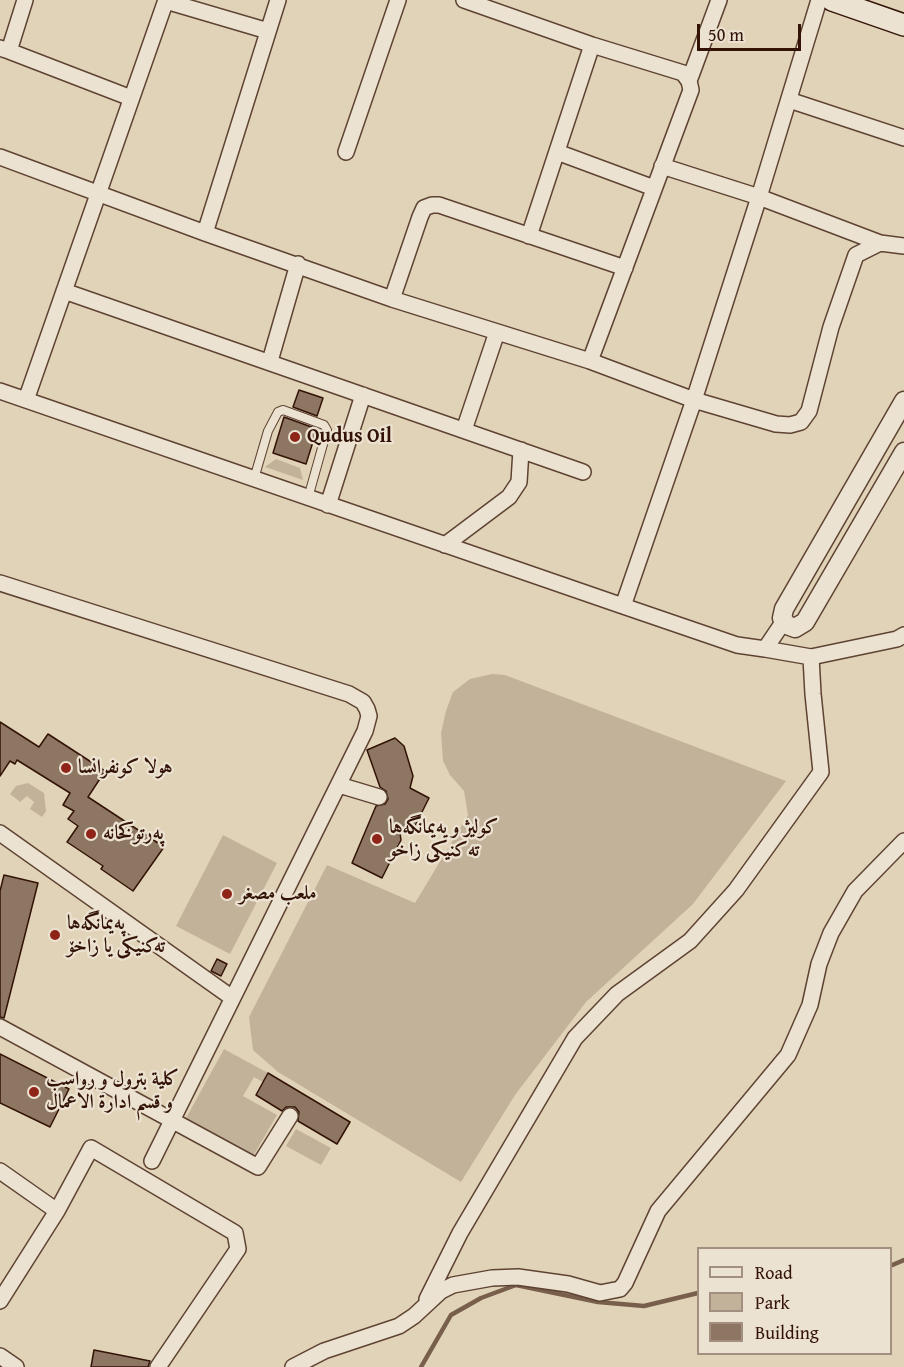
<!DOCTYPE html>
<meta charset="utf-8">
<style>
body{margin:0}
#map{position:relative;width:904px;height:1367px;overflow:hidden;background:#e1d3b8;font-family:"Gentium Book Plus",serif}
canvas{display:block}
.legend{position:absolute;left:697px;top:1247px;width:195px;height:108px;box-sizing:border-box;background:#ece2d1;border:2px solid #a28f80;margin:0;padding:8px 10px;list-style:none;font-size:18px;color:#321306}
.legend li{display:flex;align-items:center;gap:12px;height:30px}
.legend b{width:30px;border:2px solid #a28f80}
.scale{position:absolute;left:697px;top:24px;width:104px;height:27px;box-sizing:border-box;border:3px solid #321306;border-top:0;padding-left:8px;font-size:18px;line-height:21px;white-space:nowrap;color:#321306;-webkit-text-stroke:4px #ece2d1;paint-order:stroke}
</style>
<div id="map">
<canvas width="904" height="1367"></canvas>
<ul class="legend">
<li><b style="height:8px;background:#ece2d1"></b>Road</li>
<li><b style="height:16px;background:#c3b29a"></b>Park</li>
<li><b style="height:16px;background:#8d7763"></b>Building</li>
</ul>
<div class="scale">50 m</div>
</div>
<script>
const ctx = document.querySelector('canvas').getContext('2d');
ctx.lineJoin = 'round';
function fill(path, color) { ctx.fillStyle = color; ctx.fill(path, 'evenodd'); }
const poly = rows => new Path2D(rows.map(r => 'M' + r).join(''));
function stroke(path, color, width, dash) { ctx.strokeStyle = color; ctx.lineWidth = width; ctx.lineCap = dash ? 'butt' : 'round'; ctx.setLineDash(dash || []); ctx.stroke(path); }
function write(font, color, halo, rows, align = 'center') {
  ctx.font = font + ' "Gentium Book Plus",Amiri,serif'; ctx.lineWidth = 4.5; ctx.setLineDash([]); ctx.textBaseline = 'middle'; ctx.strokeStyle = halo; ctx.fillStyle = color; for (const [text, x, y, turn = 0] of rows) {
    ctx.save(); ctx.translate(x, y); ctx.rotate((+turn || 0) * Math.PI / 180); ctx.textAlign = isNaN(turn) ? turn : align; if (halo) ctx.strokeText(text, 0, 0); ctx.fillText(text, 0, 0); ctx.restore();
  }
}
fill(poly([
 [276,459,300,468,303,480,265,467],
 [492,674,505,675,786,781,693,904,586,1002,515,1095,461,1182,278,1072,253,1050,249,1017,327,865,415,903,468,815,464,791,450,775,443,761,441,733,446,711,453,692,470,679],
 [28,783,44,793,46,811,42,817,30,809,34,802,27,796,20,802,10,794,16,786],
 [223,835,277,863,230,954,176,926],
 [224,1049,268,1073,263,1082,254,1077,243,1096,277,1115,252,1158,185,1120],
 [296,1129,331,1148,321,1165,286,1146]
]), '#c3b29a');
stroke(poly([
 [890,1266,904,1260],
 [421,1367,451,1315,481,1298,516,1285,598,1302,644,1306,698,1293]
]), '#785f4c', 4.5);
const building = poly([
 [299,390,323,398,317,416,293,407,299,390],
 [284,417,317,429,306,464,273,453,284,417],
 [0,722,39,747,48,734,105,771,88,797,164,847,133,891,101,869,103,866,67,842,78,826,68,819,74,811,63,805,70,793,17,760,15,764,10,761,0,776,0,722],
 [395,738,404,746,413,776,410,788,429,798,413,830,399,827,401,840,382,878,352,863,376,806,385,804,388,799,386,791,380,787,367,750,395,738],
 [4,875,38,883,4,1018,0,1017,0,891,4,875],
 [217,959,227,964,221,976,211,971,217,959],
 [0,1054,69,1089,50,1127,0,1103,0,1054],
 [268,1073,350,1122,337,1144,298,1121,299,1112,295,1107,286,1107,282,1111,256,1095,268,1073],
 [94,1350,150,1361,148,1367,91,1367,94,1350]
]);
fill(building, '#8d7763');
stroke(building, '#321306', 1.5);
const service = poly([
 [254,479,268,431,278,412,283,410,324,425,327,430,308,498]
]);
const minor = poly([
 [464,0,592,45,683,73,689,81,691,90,590,361],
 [819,0,759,197,880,243],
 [166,1,268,31],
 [0,48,9,51,25,0],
 [9,51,131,98],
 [689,81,719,0],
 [789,100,904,138],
 [346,152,398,0],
 [557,152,654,188],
 [0,157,205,233,392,299,590,361,694,400,776,424,790,425,801,422,809,411,831,327,856,255,880,243,904,246],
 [205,233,278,0],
 [529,236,592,45],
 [64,291,583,472],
 [392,299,420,217,424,208,432,205,439,205,625,268],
 [270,361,298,264],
 [0,391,623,606,694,400,759,197,662,166],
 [26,400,166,0],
 [464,430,497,332],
 [328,505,363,395],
 [445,545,509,497,519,482,521,450],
 [0,583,349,694,363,702,367,709,369,716,365,731,152,1161],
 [623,606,737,645,765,649,784,621],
 [765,649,811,657,897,639,904,635],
 [339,785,379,797],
 [0,833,231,997],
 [0,1027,258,1167,290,1116],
 [0,1171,57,1211,0,1301],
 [57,1211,91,1148,235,1233,238,1249,158,1367],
 [427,1299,460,1233,575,1038,617,994,690,941,736,890,821,772,813,694,811,657],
 [0,1356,16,1367],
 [293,1367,324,1351,399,1326,414,1316,441,1291,453,1285,492,1278,518,1277,568,1284,600,1293,620,1289,625,1283,658,1211,788,1055,810,1005,819,964,831,933,855,891,904,841]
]);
const tertiary = poly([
 [904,401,784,609,782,618,787,625,795,628,805,622,904,452]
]);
const secondary = poly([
 [832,0,904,25]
]);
stroke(service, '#5e4332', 10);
stroke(minor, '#5e4332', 18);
stroke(tertiary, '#5e4332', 21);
stroke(secondary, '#321306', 24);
stroke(service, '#ece2d1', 8);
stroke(minor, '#ece2d1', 15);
stroke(tertiary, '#ece2d1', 18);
stroke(secondary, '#ece2d1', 21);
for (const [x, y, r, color] of [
 [295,437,6,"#8f2418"],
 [66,768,6,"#8f2418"],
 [91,834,6,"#8f2418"],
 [377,839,6,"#8f2418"],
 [227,894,6,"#8f2418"],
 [55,935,6,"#8f2418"],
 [34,1092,6,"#8f2418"]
]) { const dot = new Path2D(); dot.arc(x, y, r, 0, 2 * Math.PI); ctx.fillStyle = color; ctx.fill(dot); stroke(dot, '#ece2d1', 2); }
write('bold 20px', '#321306', '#ece2d1', [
 ["Qudus Oil",307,437],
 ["هولا كونفرانسا",78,768],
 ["كوليژ و په‌يمانگه‌ها",389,828],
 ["ته‌كنيكى زاخو",389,851],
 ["په‌رتوكخانه‌",103,834],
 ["ملعب مصغر",239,894],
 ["پەیمانگەها",67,924],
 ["تەکنیکی یا زاخۆ",67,947],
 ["كلية بترول و رواسب",46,1080],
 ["و قسم ادارة الاعمال",46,1103]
], 'left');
</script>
